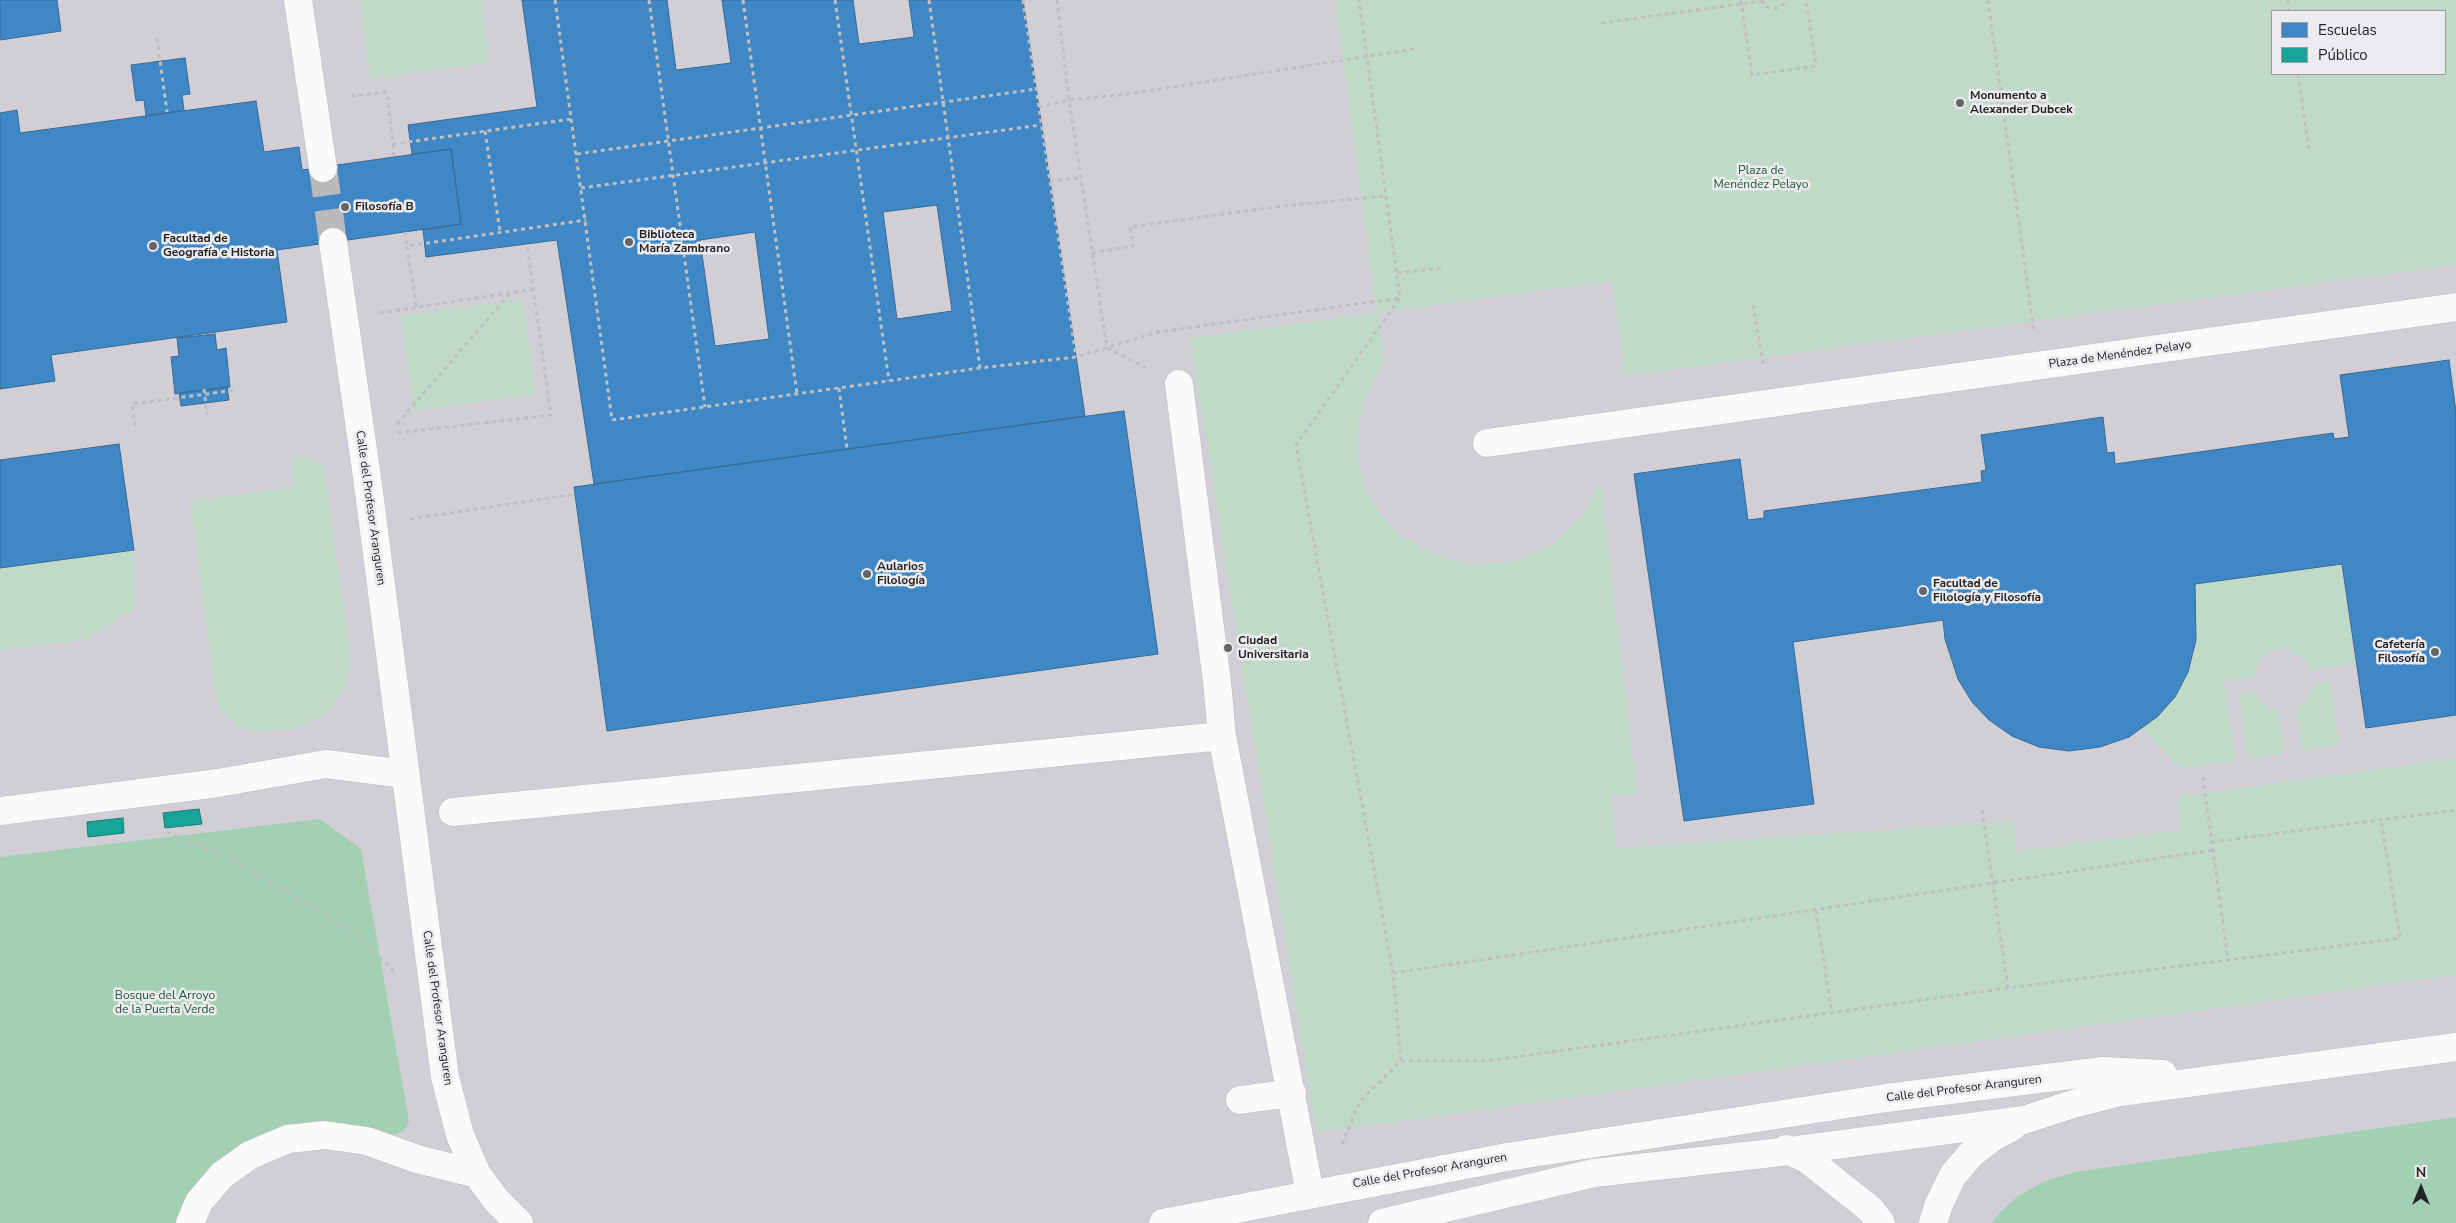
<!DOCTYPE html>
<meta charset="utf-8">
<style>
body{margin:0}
#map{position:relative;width:2456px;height:1223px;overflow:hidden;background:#dfdee0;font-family:"Nunito Sans",sans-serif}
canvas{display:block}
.legend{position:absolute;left:2271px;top:10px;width:175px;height:65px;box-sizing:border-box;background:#ecebef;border:1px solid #9c9b9e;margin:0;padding:6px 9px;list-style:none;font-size:15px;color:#242425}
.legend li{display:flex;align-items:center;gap:10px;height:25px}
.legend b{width:25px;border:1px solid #9c9b9e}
.north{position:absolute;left:2396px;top:1163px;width:50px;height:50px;-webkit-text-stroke:4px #ecebef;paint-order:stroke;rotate:0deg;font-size:14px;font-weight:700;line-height:20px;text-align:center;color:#242425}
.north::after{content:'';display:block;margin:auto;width:18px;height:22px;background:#242425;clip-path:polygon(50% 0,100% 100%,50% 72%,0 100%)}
</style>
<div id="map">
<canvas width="2456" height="1223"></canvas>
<ul class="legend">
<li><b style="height:14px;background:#3f88c5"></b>Escuelas</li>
<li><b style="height:14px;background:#17a398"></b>Público</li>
</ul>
<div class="north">N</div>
</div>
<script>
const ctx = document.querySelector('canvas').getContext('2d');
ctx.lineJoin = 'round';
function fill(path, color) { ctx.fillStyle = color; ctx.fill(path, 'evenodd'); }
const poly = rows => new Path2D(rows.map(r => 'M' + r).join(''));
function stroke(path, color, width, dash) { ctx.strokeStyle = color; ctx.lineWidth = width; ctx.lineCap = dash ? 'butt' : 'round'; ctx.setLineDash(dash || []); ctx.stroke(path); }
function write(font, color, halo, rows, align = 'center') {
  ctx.font = font + ' "Nunito Sans",sans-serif'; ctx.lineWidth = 5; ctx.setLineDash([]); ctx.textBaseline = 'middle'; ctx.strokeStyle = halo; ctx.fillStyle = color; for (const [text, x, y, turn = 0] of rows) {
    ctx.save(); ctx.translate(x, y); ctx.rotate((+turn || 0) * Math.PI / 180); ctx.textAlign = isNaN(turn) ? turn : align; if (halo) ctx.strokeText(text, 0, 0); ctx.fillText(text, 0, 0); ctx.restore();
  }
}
fill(poly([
 [0,0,2456,0,2456,1223,0,1223],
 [2272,11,2445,11,2445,74,2272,74]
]), '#d1ced6');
fill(poly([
 [360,0,481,0,489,63,370,79],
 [1335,0,2456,0,2456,265,1625,376,1612,281,1377,313,1384,361,1366,396,1359,422,1358,458,1364,487,1380,513,1399,535,1443,558,1477,565,1516,561,1553,545,1580,518,1592,500,1600,480,1637,794,1611,797,1617,848,2014,821,2017,851,2180,830,2177,797,2456,758,2456,975,1316,1133,1190,338,1377,313],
 [2272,11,2445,11,2445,74,2272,74],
 [523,299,536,394,415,411,400,316],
 [303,456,323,465,351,662,344,691,324,715,311,723,289,730,252,732,238,727,229,719,222,711,216,699,190,501,294,487,291,458],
 [134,550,135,609,84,640,0,650,0,568],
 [2342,564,2355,665,2310,669,2304,659,2290,650,2280,649,2268,653,2259,660,2255,677,2224,680,2235,761,2184,768,2174,763,2142,728,2157,717,2175,697,2188,672,2196,640,2195,584],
 [2331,682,2339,745,2302,750,2297,708,2309,698,2315,684],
 [2254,692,2265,704,2278,711,2284,754,2247,758,2239,694]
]), '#bfdac7');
fill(poly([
 [320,819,361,849,409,1122,404,1131,389,1136,330,1122,289,1128,181,1223,0,1223,0,857],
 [2456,1117,2456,1223,1992,1223,1999,1213,2017,1197,2045,1181,2075,1172]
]), '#a3d0b2');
const schools = poly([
 [0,0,57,0,61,31,0,40,0,0],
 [522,0,667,0,676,70,731,63,722,0,853,0,859,44,914,37,909,0,1023,0,1085,416,594,484,557,240,426,257,423,230,461,224,451,149,412,154,408,125,537,107,522,0],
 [937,205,952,311,897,319,883,212,937,205],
 [755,232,769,339,715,346,700,240,755,232],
 [185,58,190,94,182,95,184,110,146,116,144,100,136,101,131,65,185,58],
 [256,101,264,152,299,147,302,170,451,149,461,224,277,250,287,322,51,355,55,381,0,389,0,113,17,110,20,133,256,101],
 [215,334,217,350,226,348,230,387,175,394,171,357,179,356,177,338,215,334],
 [2449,360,2456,412,2456,715,2366,728,2342,564,2195,584,2196,640,2188,672,2175,697,2157,717,2129,737,2100,747,2069,751,2039,747,2012,736,1989,720,1972,702,1958,679,1945,639,1943,620,1793,642,1814,804,1684,821,1634,474,1740,459,1748,520,1764,518,1764,511,1982,482,1981,471,1986,470,1981,435,2103,417,2107,453,2114,452,2115,464,2333,433,2334,439,2349,437,2340,375,2449,360],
 [227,387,229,400,181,406,179,393,227,387],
 [1124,411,1158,654,607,731,574,487,1124,411],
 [119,444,134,550,0,568,0,460,119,444]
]);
fill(schools, '#3f88c5');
stroke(schools, '#376a95', 1);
const public = poly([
 [199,809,202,824,165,828,163,813,199,809],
 [123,818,124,833,88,837,87,822,123,818]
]);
fill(public, '#17a398');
stroke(public, '#1b7d76', 1);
stroke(poly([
 [323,168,333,242]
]), '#bab9bb', 28, [28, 14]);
const minor = poly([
 [298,0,323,168],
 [333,242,367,477,445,1077,460,1135,477,1174,496,1200,519,1223],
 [1179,384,1217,682,1222,736,1310,1194],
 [1487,443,2456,307],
 [0,811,218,783,326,764,405,774],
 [453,812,1222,736],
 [1240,1100,1292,1093],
 [1786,1149,1807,1159,1870,1209,1881,1223],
 [190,1223,199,1202,222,1175,250,1155,288,1139,324,1135,367,1141,417,1159,477,1174],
 [1163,1223,1507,1157,1886,1098,2103,1071,2163,1074],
 [1382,1223,1594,1173,1790,1151,2024,1120,2073,1104,2120,1092,2456,1047],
 [1933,1223,1939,1204,1953,1175,1972,1153,1993,1137,2012,1127]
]);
stroke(minor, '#bbbbbc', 29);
stroke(poly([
 [555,0,612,420,980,368,1076,357,1158,332,1400,298],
 [649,0,705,407],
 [743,0,797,394],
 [835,0,889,381],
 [929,0,980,368],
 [1023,0,1076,357],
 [1057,0,1069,100,1107,348,1147,368],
 [1741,0,1752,75,1816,66,1806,0],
 [1762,0,1766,7,1775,9,1784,4,1784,0],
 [1988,0,2034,332],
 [2288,0,2289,11],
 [1601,23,1762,1],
 [157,38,167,112],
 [2298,74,2309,149],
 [351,96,387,92,393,144,572,119],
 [1039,107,1069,100,1128,94,1414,49],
 [485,131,500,232],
 [393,144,394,157],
 [577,154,1036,89],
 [1050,181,1081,178],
 [581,188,1041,125],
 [405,232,407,246],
 [1092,253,1133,246,1130,227,1282,206,1387,196],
 [1397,273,1444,268],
 [1753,305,1764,368],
 [416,306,407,246,586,220],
 [380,313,534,289],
 [839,388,847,449],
 [204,389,207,415],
 [397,424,511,292],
 [135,426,132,404,236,390],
 [397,433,551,415,527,244],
 [410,519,575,494],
 [2203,777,2228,960],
 [1982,810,2008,988],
 [167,832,227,857,347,928,394,971],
 [2212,842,2456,810],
 [1816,910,1832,1014],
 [1393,973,2213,850],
 [1401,1061,1486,1061,2008,988,2400,938,2381,819],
 [1342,1144,1360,1101,1401,1061,1393,973,1296,445,1400,298,1359,0]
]), '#bfbfc0', 3, [4, 4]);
stroke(minor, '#fafafa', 28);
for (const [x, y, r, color] of [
 [1960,103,5,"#656566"],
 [345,207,5,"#656566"],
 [629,242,5,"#656566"],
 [153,246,5,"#656566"],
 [867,574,5,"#656566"],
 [1923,591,5,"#656566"],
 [1228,648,5,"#656566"],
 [2435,652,5,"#656566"]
]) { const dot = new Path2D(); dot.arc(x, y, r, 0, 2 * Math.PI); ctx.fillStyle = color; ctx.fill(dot); stroke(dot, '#ecebef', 2); }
write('bold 12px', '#242425', '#ecebef', [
 ["Monumento a",1970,96],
 ["Alexander Dubcek",1970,110],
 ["Filosofía B",355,207],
 ["Biblioteca",639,235],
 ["María Zambrano",639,249],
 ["Facultad de",163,239],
 ["Geografía e Historia",163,253],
 ["Aularios",877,567],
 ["Filología",877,581],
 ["Facultad de",1933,584],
 ["Filología y Filosofía",1933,598],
 ["Ciudad",1238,641],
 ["Universitaria",1238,655],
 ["Cafetería",2425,645,"right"],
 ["Filosofía",2425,659,"right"]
], 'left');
write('12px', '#1c5833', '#ecebef', [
 ["Plaza de",1761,171],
 ["Menéndez Pelayo",1761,185],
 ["Bosque del Arroyo",165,996],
 ["de la Puerta Verde",165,1010]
]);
write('12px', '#242425', '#ecebef', [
 ["Plaza de Menéndez Pelayo",2120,355,-8],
 ["Calle del Profesor Aranguren",370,508,82],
 ["Calle del Profesor Aranguren",437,1008,82],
 ["Calle del Profesor Aranguren",1964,1089,-7],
 ["Calle del Profesor Aranguren",1430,1171,-10]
]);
</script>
